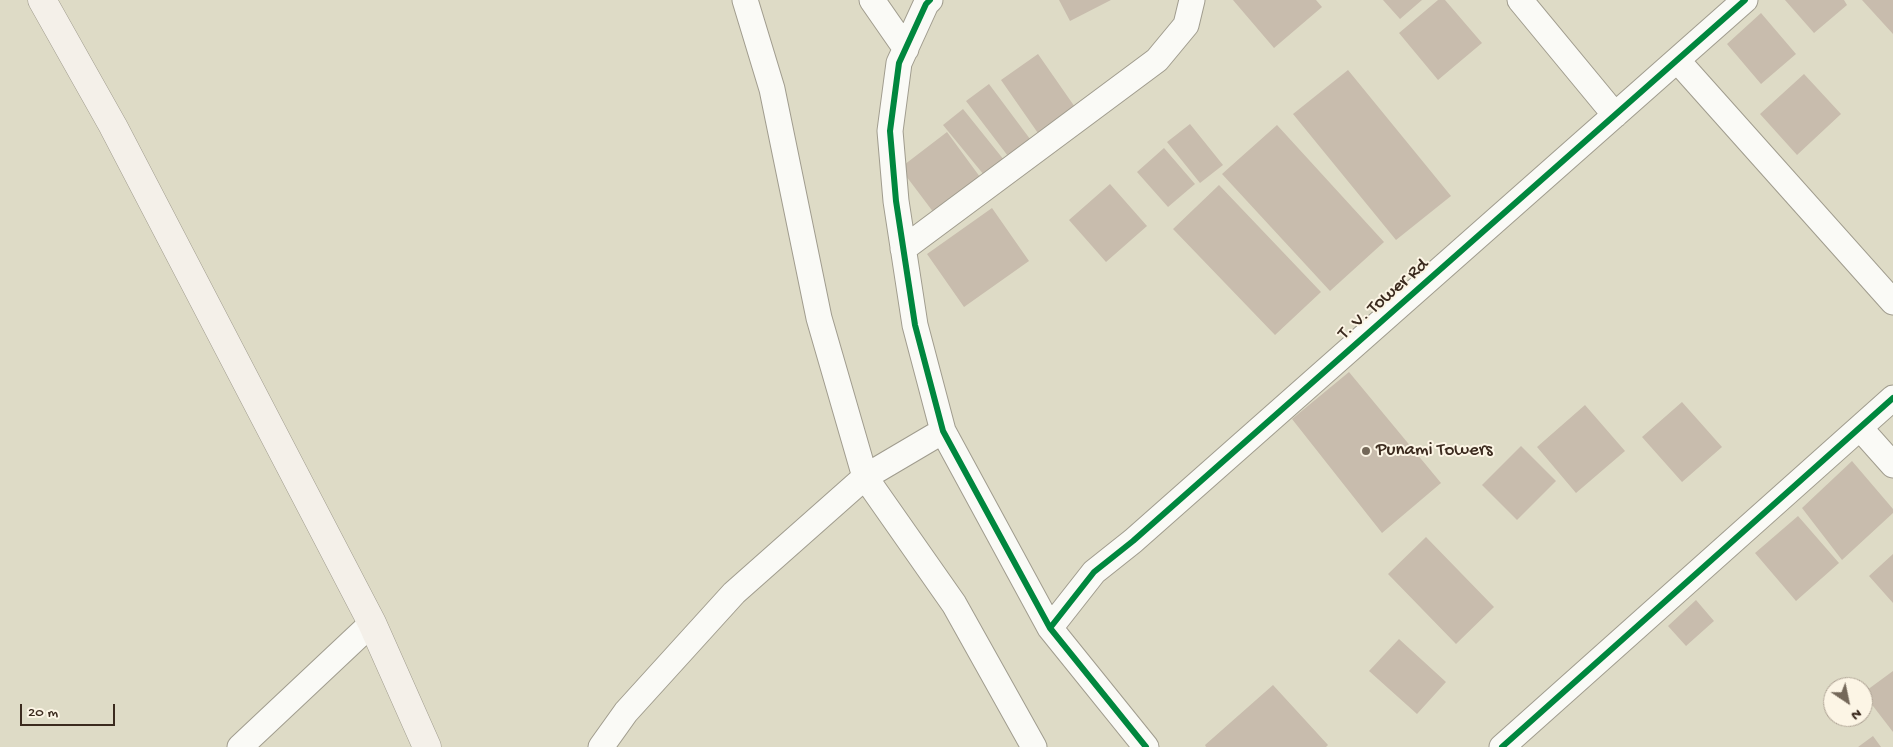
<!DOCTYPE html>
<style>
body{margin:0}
#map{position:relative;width:1893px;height:747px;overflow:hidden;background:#dedbc6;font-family:"Gochi Hand",sans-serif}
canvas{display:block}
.north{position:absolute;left:1823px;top:677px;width:50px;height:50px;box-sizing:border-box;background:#fcf5e5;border:1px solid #afa495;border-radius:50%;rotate:146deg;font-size:14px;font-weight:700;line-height:20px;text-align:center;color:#3b2a1e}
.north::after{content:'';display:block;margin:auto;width:18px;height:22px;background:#746859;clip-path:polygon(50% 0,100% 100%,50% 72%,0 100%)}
.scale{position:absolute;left:20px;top:704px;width:95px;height:22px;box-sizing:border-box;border:2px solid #3b2a1e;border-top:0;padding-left:6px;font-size:15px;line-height:18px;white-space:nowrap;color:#3b2a1e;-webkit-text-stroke:4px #fcf5e5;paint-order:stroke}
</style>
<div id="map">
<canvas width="1893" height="747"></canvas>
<div class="north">N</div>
<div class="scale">20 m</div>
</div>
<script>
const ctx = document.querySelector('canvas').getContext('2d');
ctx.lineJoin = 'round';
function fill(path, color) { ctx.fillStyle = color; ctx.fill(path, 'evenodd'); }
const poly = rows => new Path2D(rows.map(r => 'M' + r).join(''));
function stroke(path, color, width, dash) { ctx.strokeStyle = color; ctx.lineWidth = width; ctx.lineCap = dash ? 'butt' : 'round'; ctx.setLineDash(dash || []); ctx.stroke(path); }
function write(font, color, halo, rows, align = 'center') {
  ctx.font = font + ' "Gochi Hand",sans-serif'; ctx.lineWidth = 4; ctx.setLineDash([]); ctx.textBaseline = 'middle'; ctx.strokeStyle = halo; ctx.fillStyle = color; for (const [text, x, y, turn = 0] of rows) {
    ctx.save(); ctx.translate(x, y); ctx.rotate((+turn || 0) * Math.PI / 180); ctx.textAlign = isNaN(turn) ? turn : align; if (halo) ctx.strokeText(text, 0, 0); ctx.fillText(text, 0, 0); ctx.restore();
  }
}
fill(poly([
 [1059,0,1111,0,1070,21],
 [1233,0,1316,0,1322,7,1274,48],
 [1383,0,1422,0,1400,19],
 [1438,0,1445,0,1482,43,1438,80,1399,33],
 [1785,0,1844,0,1847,5,1814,33],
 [1862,0,1893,0,1893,34],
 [1761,13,1796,54,1761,84,1727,44],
 [1038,54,1077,110,1040,136,1001,80],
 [1348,70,1451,196,1396,240,1293,114],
 [1804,74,1841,114,1797,155,1760,114],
 [989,84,1033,143,1011,160,966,101],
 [963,109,1004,160,984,175,943,125],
 [1190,124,1223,165,1200,183,1167,142],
 [1277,125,1384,242,1330,291,1222,174],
 [947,132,980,177,934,213,900,168],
 [1164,148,1195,184,1168,207,1137,172],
 [1110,184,1147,226,1106,262,1069,220],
 [1219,185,1321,292,1275,335,1173,229],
 [992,208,1029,261,964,307,927,254],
 [1349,372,1441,483,1382,533,1292,419],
 [1682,402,1722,447,1682,482,1642,437],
 [1585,405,1625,451,1576,493,1537,447],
 [1521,446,1556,481,1517,520,1482,485],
 [1852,461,1893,509,1893,513,1842,560,1802,508],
 [1798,516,1839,563,1796,601,1755,553],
 [1426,537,1494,607,1456,644,1388,574],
 [1893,554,1893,603,1869,576],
 [1696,600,1714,621,1686,646,1668,626],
 [1399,639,1446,682,1417,714,1369,671],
 [1893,671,1893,732,1863,693],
 [1273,685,1328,745,1326,747,1206,747,1205,745],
 [1873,736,1881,747,1858,747]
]), '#c8bcad');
const street = poly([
 [745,0,772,89,819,318,865,477,954,604,1034,747],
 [872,0,906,49],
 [930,0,926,4,899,63,890,131,896,201,915,325,943,431,1050,628,1146,747],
 [1520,0,1615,115],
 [1677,60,1893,302],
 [903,249,1157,60,1186,25,1192,0],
 [1860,428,1893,465],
 [1050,628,1094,572,1133,541,1745,0],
 [240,747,372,623],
 [601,747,626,712,734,593,865,477,943,431],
 [1502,747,1893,398]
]);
const secondary = poly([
 [42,0,113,126,372,623,427,747]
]);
stroke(street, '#a09c8e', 27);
stroke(secondary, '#a09c8e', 29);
stroke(street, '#fafaf6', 25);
stroke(secondary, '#f4f0e9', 28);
stroke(poly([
 [930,0,926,4,899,63,890,131,896,201,915,325,943,431,1050,628,1146,747],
 [1050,628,1094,572,1133,541,1745,0],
 [1502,747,1893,398]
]), '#00873e', 6);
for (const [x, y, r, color] of [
 [1366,451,5,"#746859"]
]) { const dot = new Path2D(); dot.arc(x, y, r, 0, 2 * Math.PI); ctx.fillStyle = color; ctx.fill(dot); stroke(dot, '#fcf5e5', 2); }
write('19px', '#3b2a1e', '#fcf5e5', [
 ["T. V. Tower Rd",1384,300,-41]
]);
write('19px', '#3b2a1e', '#fcf5e5', [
 ["Punami Towers",1376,451]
], 'left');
</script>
